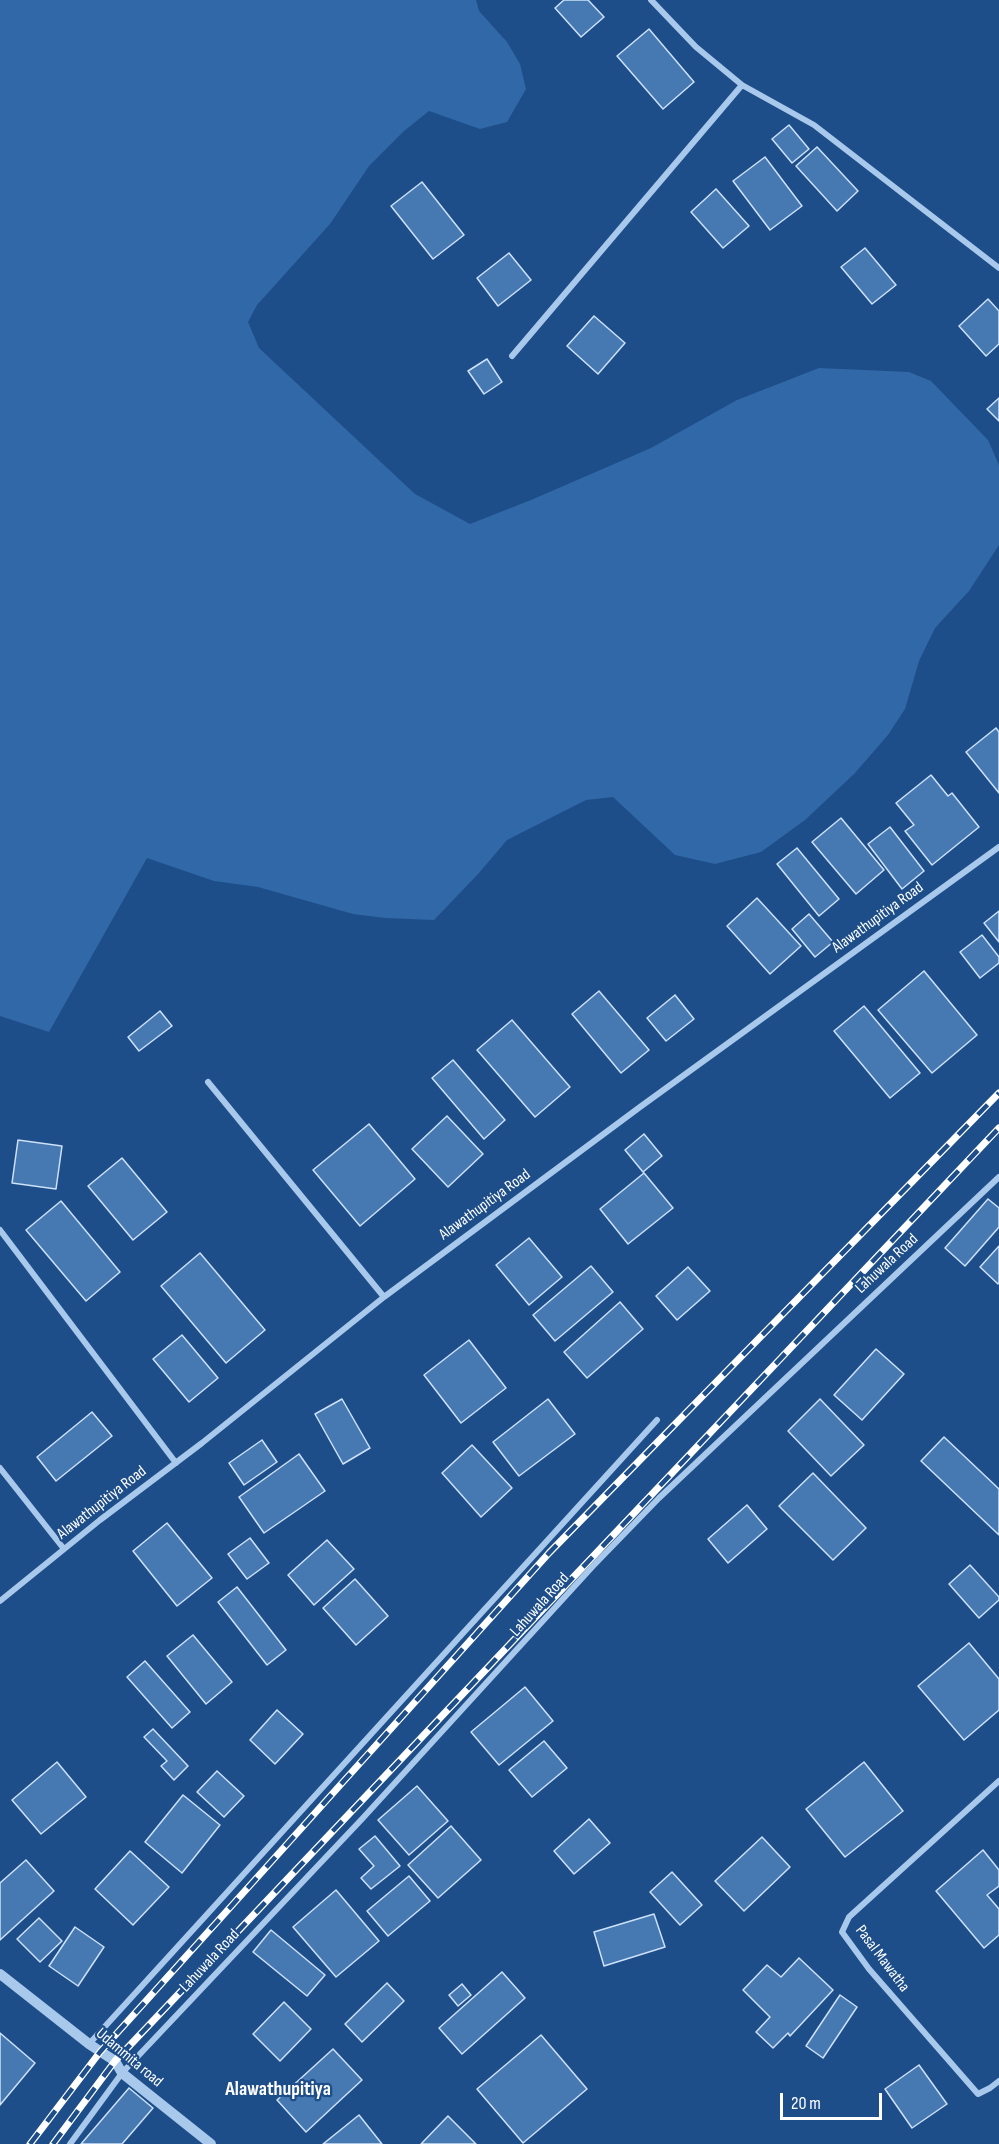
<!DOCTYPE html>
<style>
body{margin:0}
#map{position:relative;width:999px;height:2144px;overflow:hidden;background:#1d4e89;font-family:"Sofia Sans Condensed",sans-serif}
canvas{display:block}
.scale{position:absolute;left:780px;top:2093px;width:102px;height:27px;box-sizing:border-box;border:3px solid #fff;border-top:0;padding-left:8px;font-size:18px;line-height:21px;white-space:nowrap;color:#fff;-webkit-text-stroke:4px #1d4e89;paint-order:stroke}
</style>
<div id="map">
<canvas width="999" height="2144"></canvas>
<div class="scale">20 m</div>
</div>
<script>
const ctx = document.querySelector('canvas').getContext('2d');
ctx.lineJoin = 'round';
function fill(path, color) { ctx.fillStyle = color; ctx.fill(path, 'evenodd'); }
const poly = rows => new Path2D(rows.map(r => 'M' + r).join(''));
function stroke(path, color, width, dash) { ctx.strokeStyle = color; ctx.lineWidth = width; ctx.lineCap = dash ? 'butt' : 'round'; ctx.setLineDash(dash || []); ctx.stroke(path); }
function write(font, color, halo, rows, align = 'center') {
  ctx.font = font + ' "Sofia Sans Condensed",sans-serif'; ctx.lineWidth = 4.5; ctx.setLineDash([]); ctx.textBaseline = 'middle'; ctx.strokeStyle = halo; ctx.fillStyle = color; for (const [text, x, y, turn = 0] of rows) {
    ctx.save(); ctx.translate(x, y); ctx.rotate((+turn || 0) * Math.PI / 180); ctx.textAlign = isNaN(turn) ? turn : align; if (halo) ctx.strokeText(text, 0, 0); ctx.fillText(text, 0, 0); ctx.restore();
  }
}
fill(poly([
 [0,0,476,0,479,11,507,42,520,64,526,89,507,122,480,129,429,111,404,131,369,166,330,224,257,305,248,322,259,348,415,494,470,524,531,500,651,448,737,400,819,368,909,372,931,381,988,440,999,465,999,545,969,591,935,628,919,661,905,709,888,735,854,774,805,820,761,852,715,864,675,855,613,797,586,800,507,840,479,873,434,920,385,918,353,914,258,887,214,881,147,858,49,1032,0,1016]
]), '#3168a7');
const building = poly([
 [564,0,588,0,604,17,581,37,555,8,564,0],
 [649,29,694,82,663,109,617,56,649,29],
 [789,125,809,149,792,163,772,139,789,125],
 [817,147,858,191,837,211,796,166,817,147],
 [765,157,802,206,770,230,733,181,765,157],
 [422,182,464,235,433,259,391,206,422,182],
 [716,189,749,226,723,248,691,212,716,189],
 [865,248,896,285,872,304,841,267,865,248],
 [509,253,531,280,498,306,477,278,509,253],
 [988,299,999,311,999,344,986,356,959,326,988,299],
 [594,316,625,343,598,374,567,346,594,316],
 [487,359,502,382,484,394,468,371,487,359],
 [999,398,999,421,987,409,999,398],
 [996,728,999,732,999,793,966,752,996,728],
 [931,775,948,796,952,793,979,827,932,865,905,831,914,825,896,803,931,775],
 [841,818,884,870,856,894,812,842,841,818],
 [890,827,924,871,902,889,868,844,890,827],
 [797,848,839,899,819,916,777,864,797,848],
 [757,898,801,946,770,974,727,926,757,898],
 [999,911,999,942,984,923,999,911],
 [809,914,833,942,815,957,792,929,809,914],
 [982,935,999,957,999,963,980,978,960,952,982,935],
 [924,971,977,1035,932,1073,878,1010,924,971],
 [599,991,649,1050,621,1073,572,1014,599,991],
 [675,995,694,1019,666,1041,647,1018,675,995],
 [864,1006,920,1073,890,1098,834,1031,864,1006],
 [160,1011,172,1026,139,1051,128,1037,160,1011],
 [512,1020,570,1087,535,1117,477,1050,512,1020],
 [453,1060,505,1120,484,1139,432,1078,453,1060],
 [447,1116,483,1154,448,1187,412,1149,447,1116],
 [369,1124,415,1179,360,1226,313,1170,369,1124],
 [644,1134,662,1156,643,1172,625,1150,644,1134],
 [18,1140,62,1146,56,1189,12,1183,18,1140],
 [122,1158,167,1212,133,1240,88,1186,122,1158],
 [644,1173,673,1208,628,1244,600,1209,644,1173],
 [988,1199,999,1208,999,1227,965,1266,945,1248,988,1199],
 [61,1201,120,1272,86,1301,26,1230,61,1201],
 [529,1238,562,1277,529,1305,496,1265,529,1238],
 [999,1246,999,1283,998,1284,980,1267,999,1246],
 [200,1253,265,1330,226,1363,161,1286,200,1253],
 [591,1266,613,1292,555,1341,533,1315,591,1266],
 [688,1267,710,1291,677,1320,656,1296,688,1267],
 [620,1302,643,1329,587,1378,564,1352,620,1302],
 [182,1335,218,1378,189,1402,153,1359,182,1335],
 [469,1340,506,1388,461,1423,424,1375,469,1340],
 [876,1349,904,1374,862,1420,834,1395,876,1349],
 [342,1399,370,1448,343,1464,315,1414,342,1399],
 [548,1399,575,1434,519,1476,493,1442,548,1399],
 [820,1399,864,1445,831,1476,788,1431,820,1399],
 [92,1412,112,1436,56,1481,37,1457,92,1412],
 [944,1437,999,1489,999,1535,921,1461,944,1437],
 [262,1440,277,1462,244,1485,229,1463,262,1440],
 [472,1445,512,1488,481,1517,442,1473,472,1445],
 [299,1454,325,1491,264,1533,239,1497,299,1454],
 [813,1473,866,1528,833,1560,779,1506,813,1473],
 [747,1505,767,1529,728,1563,708,1539,747,1505],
 [167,1523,212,1578,177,1606,133,1551,167,1523],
 [250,1538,269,1563,247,1579,228,1554,250,1538],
 [327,1540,354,1569,314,1605,288,1575,327,1540],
 [970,1565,999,1597,999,1600,979,1618,949,1584,970,1565],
 [355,1579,388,1616,356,1645,323,1608,355,1579],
 [237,1587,286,1650,267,1665,218,1602,237,1587],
 [193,1635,232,1682,206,1704,167,1656,193,1635],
 [969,1643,999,1679,999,1710,964,1740,918,1686,969,1643],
 [145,1661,190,1712,172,1728,127,1677,145,1661],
 [525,1687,553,1721,499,1765,471,1732,525,1687],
 [277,1710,303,1734,275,1764,250,1740,277,1710],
 [153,1729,188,1766,174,1780,161,1766,167,1761,144,1737,153,1729],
 [544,1741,567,1768,532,1797,509,1770,544,1741],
 [57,1762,86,1797,41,1834,12,1800,57,1762],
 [864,1762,903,1811,845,1857,806,1809,864,1762],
 [217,1771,244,1796,224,1817,197,1792,217,1771],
 [417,1786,448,1821,409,1855,378,1820,417,1786],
 [183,1795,220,1825,182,1873,145,1842,183,1795],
 [589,1819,610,1843,574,1874,554,1851,589,1819],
 [451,1826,481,1860,438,1898,408,1865,451,1826],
 [375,1836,400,1866,371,1889,361,1878,374,1866,359,1849,375,1836],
 [762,1837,790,1867,744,1911,715,1881,762,1837],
 [983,1850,999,1870,999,1886,987,1895,999,1909,999,1935,984,1948,936,1891,983,1850],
 [130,1851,169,1887,133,1925,95,1889,130,1851],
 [26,1860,54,1891,0,1940,0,1883,26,1860],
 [672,1872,702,1905,680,1925,650,1892,672,1872],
 [409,1876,430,1901,388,1936,367,1911,409,1876],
 [336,1890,379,1941,336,1977,293,1927,336,1890],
 [654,1914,665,1947,604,1966,594,1932,654,1914],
 [39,1918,62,1941,40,1962,17,1939,39,1918],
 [75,1927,104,1947,78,1986,49,1966,75,1927],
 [271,1930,325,1975,307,1996,253,1952,271,1930],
 [799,1958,833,1990,790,2036,788,2033,773,2048,756,2032,770,2017,743,1990,767,1965,781,1977,799,1958],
 [502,1972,525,1998,462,2054,439,2028,502,1972],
 [387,1983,404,2001,362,2042,345,2024,387,1983],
 [462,1984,471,1995,458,2006,449,1995,462,1984],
 [840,1995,857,2007,823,2058,806,2046,840,1995],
 [284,2002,311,2029,280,2061,253,2034,284,2002],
 [0,2033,35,2063,0,2105,0,2033],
 [541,2035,587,2089,523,2143,477,2089,541,2035],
 [333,2049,362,2080,306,2132,277,2100,333,2049],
 [919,2065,947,2104,912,2128,885,2089,919,2065],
 [129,2088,153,2108,122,2144,81,2144,129,2088],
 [359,2115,382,2144,323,2144,359,2115],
 [448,2116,476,2144,421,2144,448,2116]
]);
fill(building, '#4678b2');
stroke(building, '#cde1f8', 1.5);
stroke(poly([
 [651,0,696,47,742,85,814,125,999,268],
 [512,356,742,85],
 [208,1082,384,1297],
 [0,1230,176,1463],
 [0,1468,64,1549],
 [0,1601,100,1520,202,1443,384,1297,640,1107,999,847],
 [999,1781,849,1917,842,1932,869,1969,978,2094,990,2088,999,2081],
 [89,2044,657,1420],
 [70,2144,122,2073,362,1819,593,1566,659,1498,999,1177]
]), '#a8c8ec', 6);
stroke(poly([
 [0,1974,89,2044,115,2061,122,2073,211,2144]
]), '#a8c8ec', 10);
const rail = poly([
 [30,2144,100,2052,549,1553,999,1093],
 [53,2144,115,2061,999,1128]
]);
stroke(rail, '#fff', 7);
stroke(rail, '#1d4e89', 4.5, [14]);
write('16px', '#fff', '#1d4e89', [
 ["Alawathupitiya Road",878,918,-36],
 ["Alawathupitiya Road",485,1205,-36],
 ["Lahuwala Road",887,1264,-43],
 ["Alawathupitiya Road",102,1503,-38],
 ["Lahuwala Road",540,1605,-48],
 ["Pasal Mawatha",882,1959,53],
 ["Lahuwala Road",210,1961,-47],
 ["Udammita road",129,2058,40]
]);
write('bold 20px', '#fff', '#1d4e89', [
 ["Alawathupitiya",278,2090]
]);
</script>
